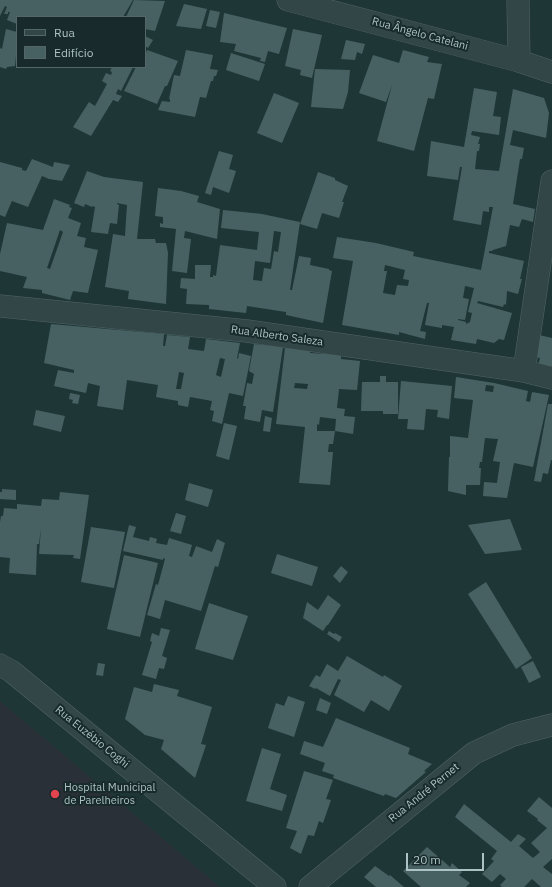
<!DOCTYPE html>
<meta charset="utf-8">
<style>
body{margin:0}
#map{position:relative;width:552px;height:887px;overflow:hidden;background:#1f3637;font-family:"IBM Plex Sans",sans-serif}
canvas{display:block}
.legend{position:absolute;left:16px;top:16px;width:130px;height:52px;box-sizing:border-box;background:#182a2c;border:1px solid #536769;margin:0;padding:5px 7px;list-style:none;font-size:12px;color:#acc2c4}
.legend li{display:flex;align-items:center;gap:8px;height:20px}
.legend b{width:20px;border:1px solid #536769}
.scale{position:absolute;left:406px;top:853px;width:78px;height:18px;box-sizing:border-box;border:2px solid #acc2c4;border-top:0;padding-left:5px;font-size:12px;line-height:14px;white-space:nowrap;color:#acc2c4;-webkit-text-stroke:3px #182a2c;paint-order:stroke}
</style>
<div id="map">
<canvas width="552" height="887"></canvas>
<ul class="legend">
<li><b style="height:5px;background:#324647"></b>Rua</li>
<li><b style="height:11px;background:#476163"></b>Edifício</li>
</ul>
<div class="scale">20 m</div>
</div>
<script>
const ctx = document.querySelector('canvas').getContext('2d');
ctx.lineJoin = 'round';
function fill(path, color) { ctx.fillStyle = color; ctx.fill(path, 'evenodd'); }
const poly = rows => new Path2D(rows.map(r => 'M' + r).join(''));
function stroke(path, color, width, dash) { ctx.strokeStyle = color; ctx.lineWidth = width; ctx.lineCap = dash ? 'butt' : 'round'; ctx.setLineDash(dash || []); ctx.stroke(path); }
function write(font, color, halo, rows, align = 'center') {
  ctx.font = font + ' "IBM Plex Sans",sans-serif'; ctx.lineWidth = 4; ctx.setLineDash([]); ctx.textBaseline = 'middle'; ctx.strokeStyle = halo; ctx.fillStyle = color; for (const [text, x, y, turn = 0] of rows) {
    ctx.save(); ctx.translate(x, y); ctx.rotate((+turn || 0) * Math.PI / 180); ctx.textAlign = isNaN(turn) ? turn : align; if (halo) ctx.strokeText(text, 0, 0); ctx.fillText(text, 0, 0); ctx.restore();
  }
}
fill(poly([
 [0,701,220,887,0,887]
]), '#2a3038');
fill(poly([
 [0,0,133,0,123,17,17,17,17,24,7,20,10,12,8,12,8,14,4,14,7,7,5,6,0,16],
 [134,0,165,1,155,31,145,29,145,17,126,17],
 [184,4,207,9,201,29,176,26],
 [210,10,220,12,216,28,206,26],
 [224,13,287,28,279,54,268,51,265,62,260,61,261,58,234,51,236,44,220,42],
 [6,29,17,32,17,56,16,56,15,66,7,67,6,69,0,67,0,48,2,49],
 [293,29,322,35,312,78,300,75,301,70,285,66],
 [145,36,153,40,148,48,145,46],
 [346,40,365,44,362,54,357,52,355,60,341,59],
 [147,50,178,61,167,86,165,86,157,104,124,91,136,67,145,67,145,56],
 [186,50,213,55,210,69,218,70,216,76,214,76,213,81,211,81,206,98,200,97,195,117,158,110,162,101,170,102,170,99,169,99,174,75,180,76],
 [403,50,429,57,427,62,442,64,434,99,428,98,414,151,377,141,392,85,386,102,359,93,373,55,399,63],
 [231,53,265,64,259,81,226,70],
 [112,67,117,68,118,67,133,67,121,91,118,89,116,94,122,96,118,102,113,100,91,136,73,127,89,102,95,106,107,84,102,81,106,73,111,75,112,72,110,71],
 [315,69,350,70,348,92,343,109,311,107],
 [474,88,497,92,493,116,501,117,499,135,472,131,471,135,480,137,478,144,480,144,479,151,477,151,475,169,499,171,513,89,544,98,549,113,546,138,513,130,510,145,524,148,522,159,520,159,513,204,535,209,533,222,522,219,519,227,510,225,506,246,493,250,492,251,489,251,489,253,524,261,520,279,522,279,518,294,507,291,506,305,504,304,503,307,478,301,477,303,512,313,504,340,499,339,494,343,477,339,476,344,451,340,454,327,442,325,442,328,425,325,429,303,427,303,420,331,426,332,425,339,399,332,399,335,342,325,353,261,333,258,337,237,376,243,414,252,413,256,481,270,493,207,489,207,489,212,483,211,481,225,453,220,462,167,460,167,458,180,427,176,431,141,464,147],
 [385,265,405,270,403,279,409,280,408,286,397,285,395,295,383,293,387,271,384,271],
 [465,286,474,288,468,312,472,313,470,322,466,324,466,322,458,320,458,319,465,320,469,299,463,298],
 [274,93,299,103,282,143,257,133],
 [219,151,233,155,229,169,236,171,229,193,213,187,211,195,205,193],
 [32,159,53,167,54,162,70,165,62,181,49,179,42,176,28,207,12,201,5,217,0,215,0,162,22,168,22,170,26,171],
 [87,171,104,177,143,182,137,239,155,239,156,243,166,243,168,253,166,304,128,299,129,291,105,287,113,234,125,236,127,205,117,203,117,204,119,205,117,224,110,223,108,234,91,232,95,207,93,206,92,207,85,204,84,207,74,203],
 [318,172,335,178,335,180,348,186,342,202,344,202,339,218,322,213,317,229,300,224],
 [158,188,181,191,199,196,197,202,220,209,217,239,185,231,184,238,191,239,187,273,172,271,176,229,160,227,160,223,163,224,163,217,155,216],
 [54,199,70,205,69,207,72,208,68,218,81,223,77,236,86,238,84,247,98,250,88,293,73,291,70,300,42,293,42,290,23,288,27,277,0,271,0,254,7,223,43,230],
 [60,230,63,232,50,269,47,268],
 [223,210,262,214,300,222,290,290,292,290,299,256,311,258,310,265,329,269,329,270,332,271,323,323,286,315,286,312,247,306,246,313,209,309,209,305,186,304,187,289,180,288,181,278,195,279,195,265,211,265,210,277,213,277,213,275,216,276,220,245,257,250,259,232,221,228],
 [274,231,281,232,278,252,274,251,271,269,264,268,262,281,253,280,255,261,270,263],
 [51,324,164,334,163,346,165,346,167,335,190,337,188,349,204,351,206,339,240,343,237,358,238,359,239,353,251,356,243,396,229,393,222,424,212,421,214,411,210,410,212,401,190,397,188,407,178,405,178,401,156,397,158,385,127,380,123,410,97,406,100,386,88,383,86,393,54,386,58,370,74,373,74,370,44,363],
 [220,358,225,359,221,377,216,375],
 [179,372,184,373,181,389,176,389],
 [539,335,552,338,552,369,538,366,540,358,535,357],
 [254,344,283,347,273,412,262,410,260,422,244,419,246,406,243,406,247,383,252,384,254,374,249,371],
 [285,348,311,350,310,353,341,355,341,359,360,361,357,390,339,389,337,408,345,409,344,416,355,417,353,434,335,431,336,419,320,417,319,425,317,424,317,431,335,431,333,444,329,444,328,452,333,452,330,485,299,483,305,427,276,424],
 [295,383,308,384,307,389,294,388],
 [380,376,386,376,386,382,398,382,398,414,383,414,383,411,361,411,362,382,380,382],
 [456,377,494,383,528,391,526,401,530,402,532,392,549,395,533,467,514,463,507,498,483,496,484,482,497,483,500,462,493,461,498,439,485,438,482,462,480,462,479,468,481,468,480,485,466,485,466,495,448,491,449,457,450,457,450,436,468,438,473,400,454,398],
 [486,385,494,386,493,392,485,391],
 [401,381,452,386,449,419,437,417,438,410,426,409,424,430,407,429,408,419,398,419],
 [70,393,80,395,78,404,72,403,73,400,69,399],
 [548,404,552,404,552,460,551,460,548,474,543,473,541,482,534,481],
 [36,410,65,416,61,432,33,425],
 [265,416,272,418,270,432,263,431],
 [224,423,237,426,229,460,216,456],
 [189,483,213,490,208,507,185,500],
 [2,489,16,490,16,500,0,499,0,492,2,492],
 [60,492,89,495,80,559,73,558,74,555,39,554,41,528,39,544,37,544,36,575,9,573,10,558,0,557,0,522,1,516,3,516,4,508,17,509,17,504,41,506,42,499,59,500],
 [176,513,186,516,181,534,170,531],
 [510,519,522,550,485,554,468,525],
 [129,525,136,527,133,537,149,541,150,537,157,539,156,543,167,545,169,538,192,545,189,556,192,557,196,546,212,552,217,539,225,543,218,567,215,566,201,611,165,600,160,619,147,615,156,584,158,585,165,559,163,558,163,560,123,551],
 [91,527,125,532,114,588,81,582],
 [277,554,318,567,312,586,271,573],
 [124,555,158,563,140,637,107,629],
 [341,566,348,572,340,583,333,576],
 [486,582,532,658,516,669,468,594],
 [328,595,341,605,328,625,327,625,323,631,303,618,307,602,318,610],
 [209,603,248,616,233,660,195,649],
 [161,628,170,630,162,656,167,658,164,669,159,668,156,679,142,675,152,642,150,641,152,633,159,636],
 [329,631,334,634,335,633,342,637,339,642,327,634],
 [347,656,383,677,384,675,402,686,389,711,371,700,364,712,334,695,341,680,338,679,330,696,316,688,315,689,309,686,316,675,320,677,327,664,338,671],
 [533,661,541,677,529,683,521,667],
 [98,663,105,664,103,676,96,675],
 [154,684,179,690,177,696,212,707,201,744,206,745,195,778,161,749,164,740,145,735,125,719,134,687,152,692],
 [288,696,305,702,294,737,268,728,276,703,284,706],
 [320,698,331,703,327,714,316,710],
 [336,718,410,748,408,754,432,764,424,771,426,772,396,798,385,794,384,796,333,778,334,775,322,771,325,763,300,754,304,741,323,747],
 [262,748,281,754,270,789,287,795,282,811,246,801],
 [304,771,333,780,326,799,331,800,323,823,319,821,314,836,308,835,301,854,290,848,297,831,286,828],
 [539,797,552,808,552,859,543,867,552,874,552,887,541,887,532,879,524,887,502,887,500,885,506,879,500,874,492,882,482,874,494,861,491,859,497,851,455,817,464,804,511,842,518,834,526,839,519,846,533,858,540,852,531,843,547,828,537,820,538,819,527,811],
 [427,847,450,867,452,863,462,872,459,875,470,883,466,887,421,887,403,871],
 [375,866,389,876,390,875,404,887,376,887,364,877]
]), '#476163');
const street = poly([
 [288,0,519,61,552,72],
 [518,0,519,61],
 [0,306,247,331,524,371,552,378],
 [524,371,552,181],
 [0,665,11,671,275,887],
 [310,887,474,753,513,735,552,725]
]);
stroke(street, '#506465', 23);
stroke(street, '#324647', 22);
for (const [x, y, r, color] of [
 [55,794,5,"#e0444e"]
]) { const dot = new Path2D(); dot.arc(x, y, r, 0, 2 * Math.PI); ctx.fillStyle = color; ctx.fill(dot); stroke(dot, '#182a2c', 1.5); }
write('11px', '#acc2c4', '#182a2c', [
 ["Rua Ângelo Catelani",420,34,15],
 ["Rua Alberto Saleza",277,336,8],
 ["Rua Euzébio Coghi",92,737,39],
 ["Rua André Pernet",424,793,-39]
]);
write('11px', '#acc2c4', '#182a2c', [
 ["Hospital Municipal",64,788],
 ["de Parelheiros",64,801]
], 'left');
</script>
